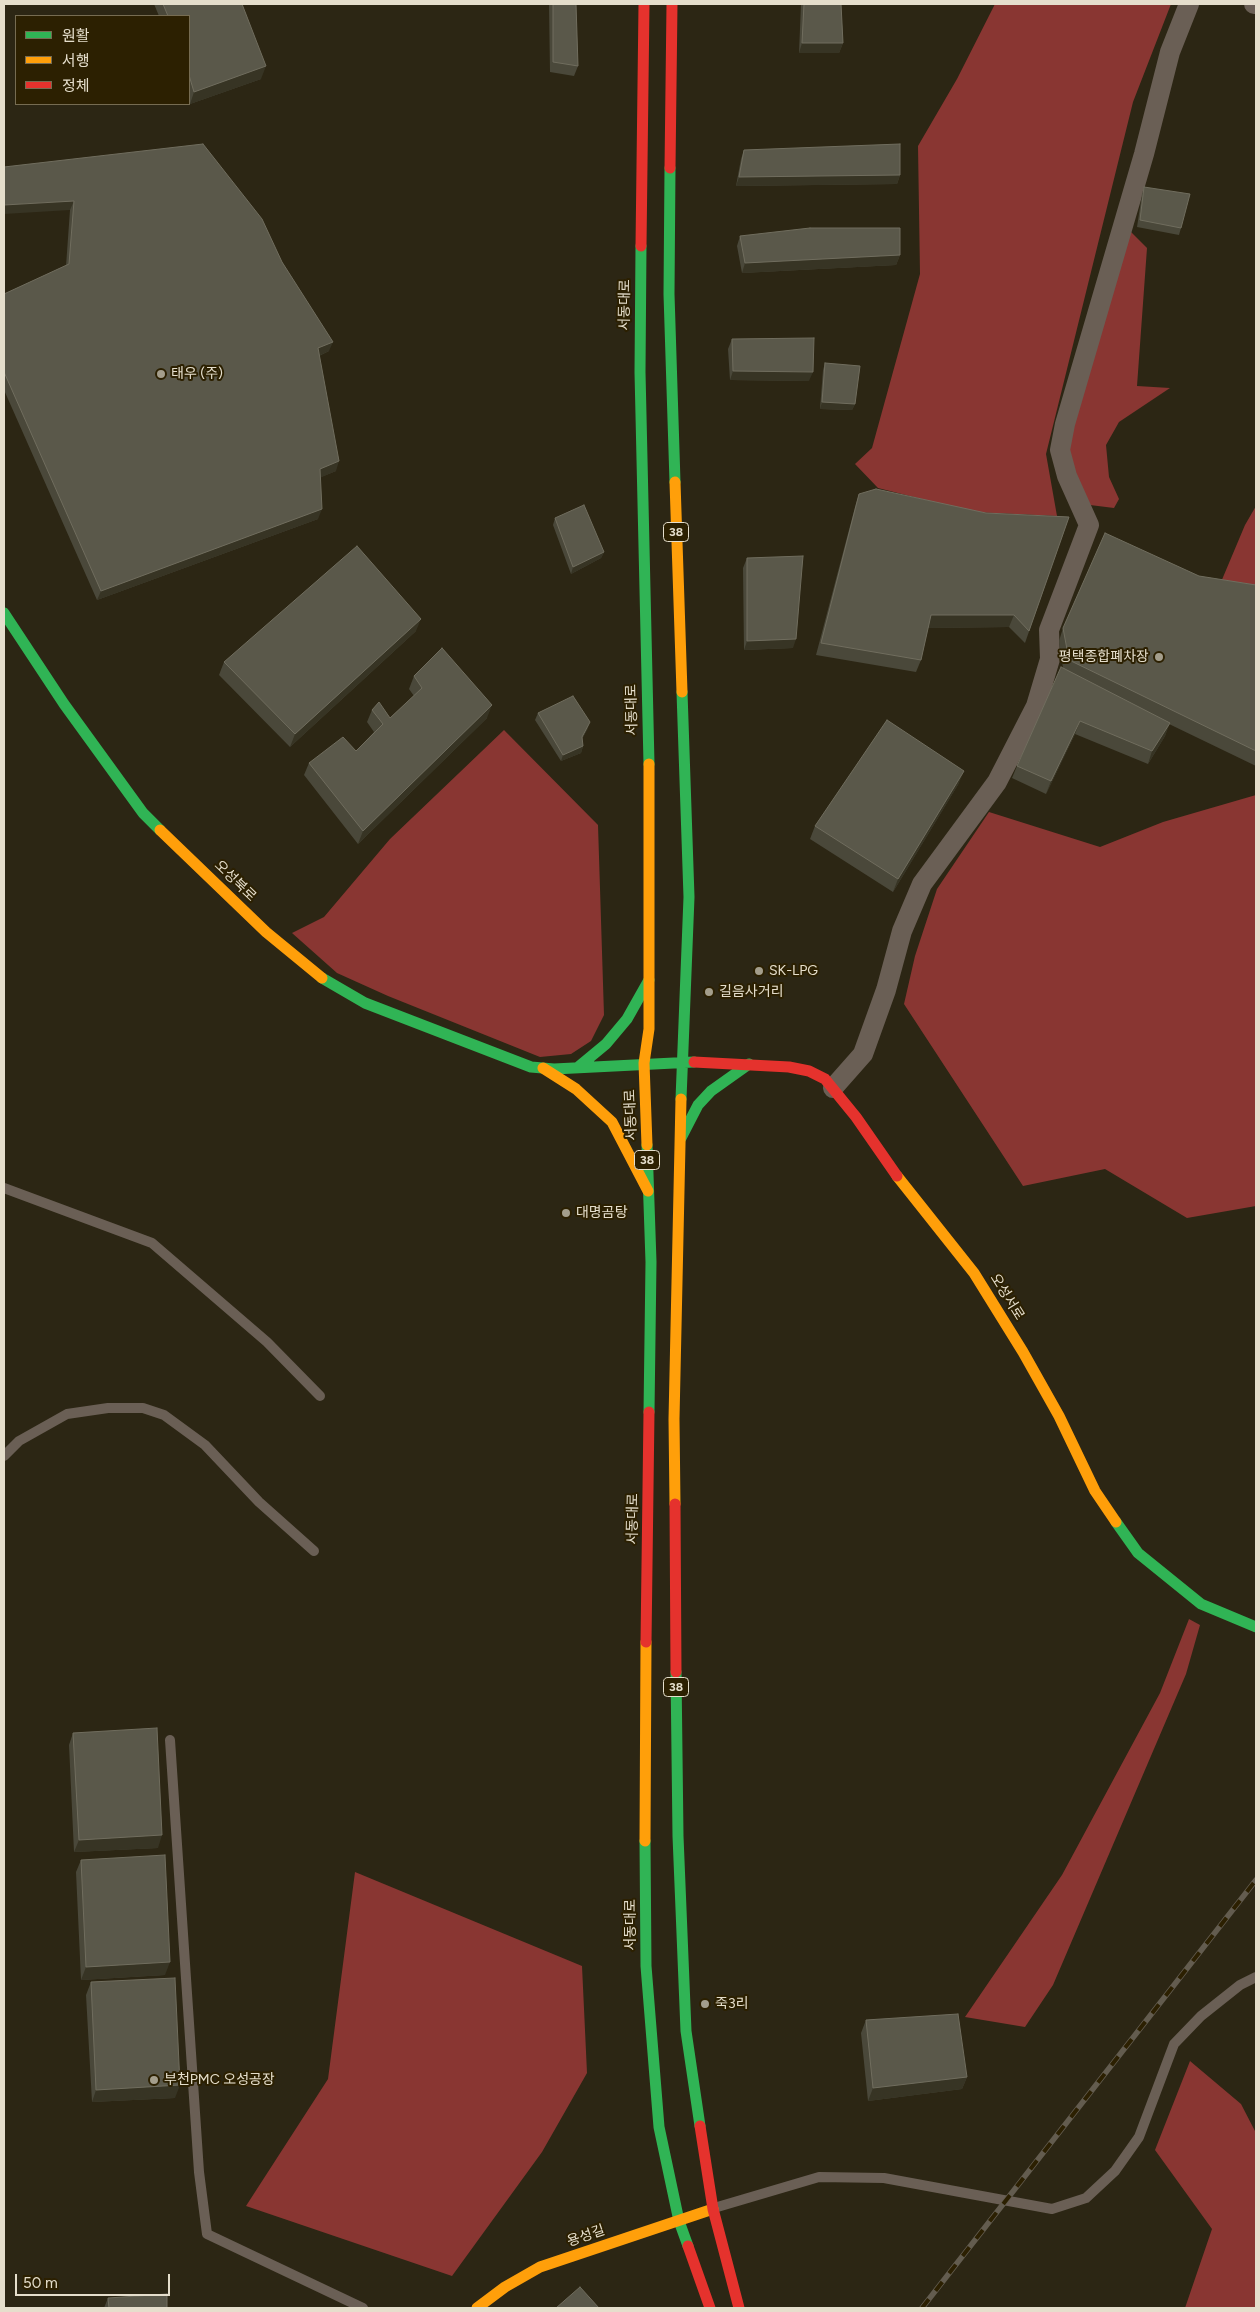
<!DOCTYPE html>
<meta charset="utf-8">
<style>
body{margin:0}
#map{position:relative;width:1260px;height:2312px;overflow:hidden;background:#2c2614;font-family:Figtree,"Noto Sans KR",sans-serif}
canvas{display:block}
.frame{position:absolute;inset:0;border:5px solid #e5decc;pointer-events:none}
.legend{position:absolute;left:15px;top:15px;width:175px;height:90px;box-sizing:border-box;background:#2c2001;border:1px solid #766c52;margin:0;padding:6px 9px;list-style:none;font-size:15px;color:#e5decc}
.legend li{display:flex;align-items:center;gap:10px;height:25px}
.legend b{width:25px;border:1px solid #766c52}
.scale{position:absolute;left:15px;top:2274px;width:155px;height:22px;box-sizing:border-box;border:2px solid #e5decc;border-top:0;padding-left:6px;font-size:15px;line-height:18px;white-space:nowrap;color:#e5decc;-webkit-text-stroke:4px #2c2001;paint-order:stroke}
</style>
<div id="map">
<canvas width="1260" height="2312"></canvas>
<div class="frame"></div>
<ul class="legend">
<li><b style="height:6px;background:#30b455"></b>원활</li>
<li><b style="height:6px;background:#ff9f0a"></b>서행</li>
<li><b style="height:6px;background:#e5322d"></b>정체</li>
</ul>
<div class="scale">50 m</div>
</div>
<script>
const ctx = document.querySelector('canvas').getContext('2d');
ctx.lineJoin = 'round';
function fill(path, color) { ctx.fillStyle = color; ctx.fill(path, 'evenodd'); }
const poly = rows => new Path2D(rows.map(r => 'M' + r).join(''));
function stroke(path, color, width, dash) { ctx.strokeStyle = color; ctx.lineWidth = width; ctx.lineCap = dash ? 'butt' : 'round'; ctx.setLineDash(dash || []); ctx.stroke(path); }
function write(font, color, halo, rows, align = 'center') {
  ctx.font = font + ' Figtree,"Noto Sans KR",sans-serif'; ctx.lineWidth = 4; ctx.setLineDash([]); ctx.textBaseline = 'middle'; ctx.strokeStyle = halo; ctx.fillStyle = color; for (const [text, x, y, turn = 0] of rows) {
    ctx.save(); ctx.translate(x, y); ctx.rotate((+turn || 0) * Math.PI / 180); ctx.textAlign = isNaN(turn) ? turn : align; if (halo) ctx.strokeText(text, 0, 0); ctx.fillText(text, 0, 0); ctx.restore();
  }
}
fill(poly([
 [995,4,1171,4,1133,102,1046,454,1057,516,973,512,878,488,855,464,872,448,920,274,918,146,957,79],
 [1127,228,1147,248,1137,386,1170,388,1119,422,1106,445,1109,477,1119,499,1114,508,1090,505,1075,478,1070,456,1069,429],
 [1256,506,1256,590,1221,582,1245,525],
 [504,730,598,825,604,1015,591,1041,571,1054,540,1057,388,996,337,973,292,933,324,917,390,839],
 [1256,795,1256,1206,1187,1218,1105,1169,1023,1186,904,1004,915,956,937,889,989,812,1100,847,1163,822],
 [1189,1619,1200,1625,1186,1674,1053,1985,1025,2027,965,2017,1062,1875,1160,1693],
 [355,1872,582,1966,587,2073,542,2152,452,2276,246,2206,328,2079],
 [1190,2061,1241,2104,1256,2133,1256,2308,1185,2308,1212,2229,1155,2150]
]), '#893632');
stroke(poly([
 [4,1188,152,1243,267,1342,320,1396],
 [4,1456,19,1441,67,1414,108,1408,143,1408,164,1415,205,1445,259,1502,314,1551],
 [170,1740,199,2172,207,2234,363,2308],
 [714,2208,819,2177,884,2178,1052,2209,1086,2198,1115,2171,1139,2137,1174,2044,1201,2016,1240,1985,1256,1977]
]), '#6a5f55', 10);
stroke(poly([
 [1254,4,1256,4],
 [833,1088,863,1054,886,990,902,931,922,884,997,782,1036,706,1050,659,1049,630,1089,525,1067,476,1060,450,1065,424,1144,154,1170,52,1189,4]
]), '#6a5f55', 20);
stroke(poly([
 [670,168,669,294,675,482],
 [641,246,640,372,649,764],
 [4,613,64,704,143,813,160,830],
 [322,978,365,1003,531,1067,554,1069,694,1062],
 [577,1068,606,1044,627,1019,649,980],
 [681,1099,689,897,682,692],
 [681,1138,698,1105,711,1091,749,1064],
 [647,1145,651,1262,649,1412],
 [1116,1522,1138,1553,1201,1604,1256,1627],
 [676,1672,678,1836,686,2031,700,2126],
 [645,1841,646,1966,659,2127,679,2221,688,2246]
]), '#30b455', 11);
stroke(poly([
 [675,482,682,692],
 [160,830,266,932,322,978],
 [543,1068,576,1089,612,1122,648,1191],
 [647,1145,644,1063,649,1029,649,764],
 [897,1176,974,1273,1023,1352,1059,1416,1095,1491,1116,1522],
 [675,1504,674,1419,681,1099],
 [645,1841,646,1642],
 [477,2308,505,2287,540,2267,713,2209]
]), '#ff9f0a', 11);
stroke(poly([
 [670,168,672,4],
 [641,246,644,4],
 [694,1062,789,1067,809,1071,825,1079,856,1117,897,1176],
 [675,1504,676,1672],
 [646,1642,649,1412],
 [700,2126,713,2209,739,2308],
 [688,2246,710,2308]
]), '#e5322d', 11);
const rail = poly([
 [922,2308,1256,1880]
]);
stroke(rail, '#635c4f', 5.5);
stroke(rail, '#2c2001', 4, [11]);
fill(poly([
 [154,4,242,4,261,79,190,104,189,101,189,16,159,16],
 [549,4,576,4,578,66,574,76,550,72],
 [801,4,841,4,843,43,839,53,799,53],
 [744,150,900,175,897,184,736,186,741,159],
 [4,167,282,262,329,351,319,356,336,471,321,477,318,519,97,600,4,390,4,294,66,266,70,210],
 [1144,187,1181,228,1179,235,1137,227,1142,194],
 [740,236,900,255,896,265,742,273,737,246],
 [732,339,809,381,730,380,728,349],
 [825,363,855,404,852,410,820,409,823,370],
 [859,494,986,513,1069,517,1025,643,1009,627,928,628,921,660,916,672,816,655,855,507],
 [555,518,604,552,601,558,571,574,553,525],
 [747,558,793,648,744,650,743,568],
 [1199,576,1256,585,1256,766,1169,724,1165,736,1148,764,1075,734,1046,794,1012,778,1017,766,1063,668,1059,641,1063,628],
 [416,631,290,747,219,675,224,662],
 [414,676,487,718,358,844,304,775,309,763,356,751,374,732,367,722,372,710,390,718,414,696,409,689],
 [538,713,588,728,582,739,583,746,581,753,561,761,535,720],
 [959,783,893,892,810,839,815,826],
 [73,1733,158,1848,74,1852,69,1745],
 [81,1860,165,1975,81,1980,76,1872],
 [91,1982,175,2098,92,2102,86,1995],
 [866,2020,967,2077,962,2089,868,2101,861,2033],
 [108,2298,167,2308,104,2308]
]), '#4a483a');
fill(poly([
 [802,43,843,43,839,53,799,53],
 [266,66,261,79,190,104,194,92],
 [900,175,897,184,736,186,739,177],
 [74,201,70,210,4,214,4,205],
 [900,255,896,265,742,273,745,263],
 [333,342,329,351,314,358,318,348],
 [733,371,813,372,809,381,730,380],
 [822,402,855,404,852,410,820,409],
 [339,461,336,471,317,479,320,469],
 [322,509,318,519,97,600,101,591],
 [604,552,601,558,571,574,573,567],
 [931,615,1014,615,1009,627,926,628],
 [421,619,416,631,290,747,295,734],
 [796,639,793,648,744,650,747,641],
 [492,705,487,718,358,844,363,831],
 [1080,721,1075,734,1046,794,1051,781],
 [590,722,588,728,579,744,582,737],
 [1170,723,1165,736,1148,764,1152,751],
 [583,746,581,753,561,761,563,755],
 [964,771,959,783,893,892,898,879],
 [162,1835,158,1848,74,1852,79,1840],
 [170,1962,165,1975,81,1980,86,1967],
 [967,2077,962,2089,868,2101,873,2088],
 [180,2085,175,2098,92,2102,96,2090]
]), '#373424');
const building = poly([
 [163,4,242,4,266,66,194,92,189,75,189,16,168,16,163,4],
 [553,4,576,4,578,66,553,62,553,4],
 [804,4,841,4,843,43,802,43,804,4],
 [203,144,262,219,282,262,333,342,318,348,339,461,320,469,322,509,101,591,4,372,4,294,69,264,74,201,4,205,4,167,203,144],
 [900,144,900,175,739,177,744,150,900,144],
 [1144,187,1190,194,1181,228,1140,220,1144,187],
 [810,228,900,228,900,255,745,263,740,236,810,228],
 [814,338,813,372,733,371,732,339,814,338],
 [825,363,860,366,855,404,822,402,825,363],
 [876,489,986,513,1069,517,1029,631,1014,615,931,615,921,660,821,643,859,494,876,489],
 [584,505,604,552,573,567,555,518,584,505],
 [1105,533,1199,576,1256,585,1256,751,1069,660,1063,628,1105,533],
 [357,546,421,619,295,734,224,662,357,546],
 [803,556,796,639,747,641,747,558,803,556],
 [442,648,492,705,363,831,309,763,343,737,356,751,383,724,372,710,379,702,390,718,422,688,414,676,442,648],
 [1061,667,1170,723,1152,751,1080,721,1051,781,1017,766,1061,667],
 [573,696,590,722,582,737,583,746,563,755,538,713,573,696],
 [887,720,964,771,898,879,815,826,887,720],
 [157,1728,162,1835,79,1840,73,1733,157,1728],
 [165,1855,170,1962,86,1967,81,1860,165,1855],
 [175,1978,180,2085,96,2090,91,1982,175,1978],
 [958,2014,967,2077,873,2088,866,2020,958,2014],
 [580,2287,599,2308,556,2308,580,2287],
 [167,2294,167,2308,109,2308,108,2298,167,2294]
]);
fill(building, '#5a584a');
stroke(building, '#706d5e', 1);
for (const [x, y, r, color] of [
 [161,374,5,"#a49e8c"],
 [1159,657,5,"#a49e8c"],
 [759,971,5,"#a49e8c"],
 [709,992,5,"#a49e8c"],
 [566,1213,5,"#a49e8c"],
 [705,2004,5,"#a49e8c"],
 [154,2080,5,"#a49e8c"]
]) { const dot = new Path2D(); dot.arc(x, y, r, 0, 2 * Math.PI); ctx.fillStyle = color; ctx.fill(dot); stroke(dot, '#2c2001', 2); }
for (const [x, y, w] of [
 [676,532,25],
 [647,1160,25],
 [676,1687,25]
]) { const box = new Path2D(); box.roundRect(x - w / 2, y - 9.5, w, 19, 4); ctx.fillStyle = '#2c2001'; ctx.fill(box); stroke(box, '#e5decc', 1); }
write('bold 12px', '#e5decc', null, [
 ["38",676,532],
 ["38",647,1160],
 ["38",676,1687]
]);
write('14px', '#e5decc', '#2c2001', [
 ["서동대로",625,305,-89],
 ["서동대로",632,710,-91],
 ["오성북로",235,881,44],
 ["서동대로",631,1115,-92],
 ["오성서로",1007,1297,58],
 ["서동대로",633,1519,-89],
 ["서동대로",631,1925,-90],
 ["용성길",586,2236,-19]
]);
write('14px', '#e5decc', '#2c2001', [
 ["태우 (주)",171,374],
 ["평택종합폐차장",1149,657,"right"],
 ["SK-LPG",769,971],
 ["길음사거리",719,992],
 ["대명곰탕",576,1213],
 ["죽3리",715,2004],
 ["부천PMC 오성공장",164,2080]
], 'left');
</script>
